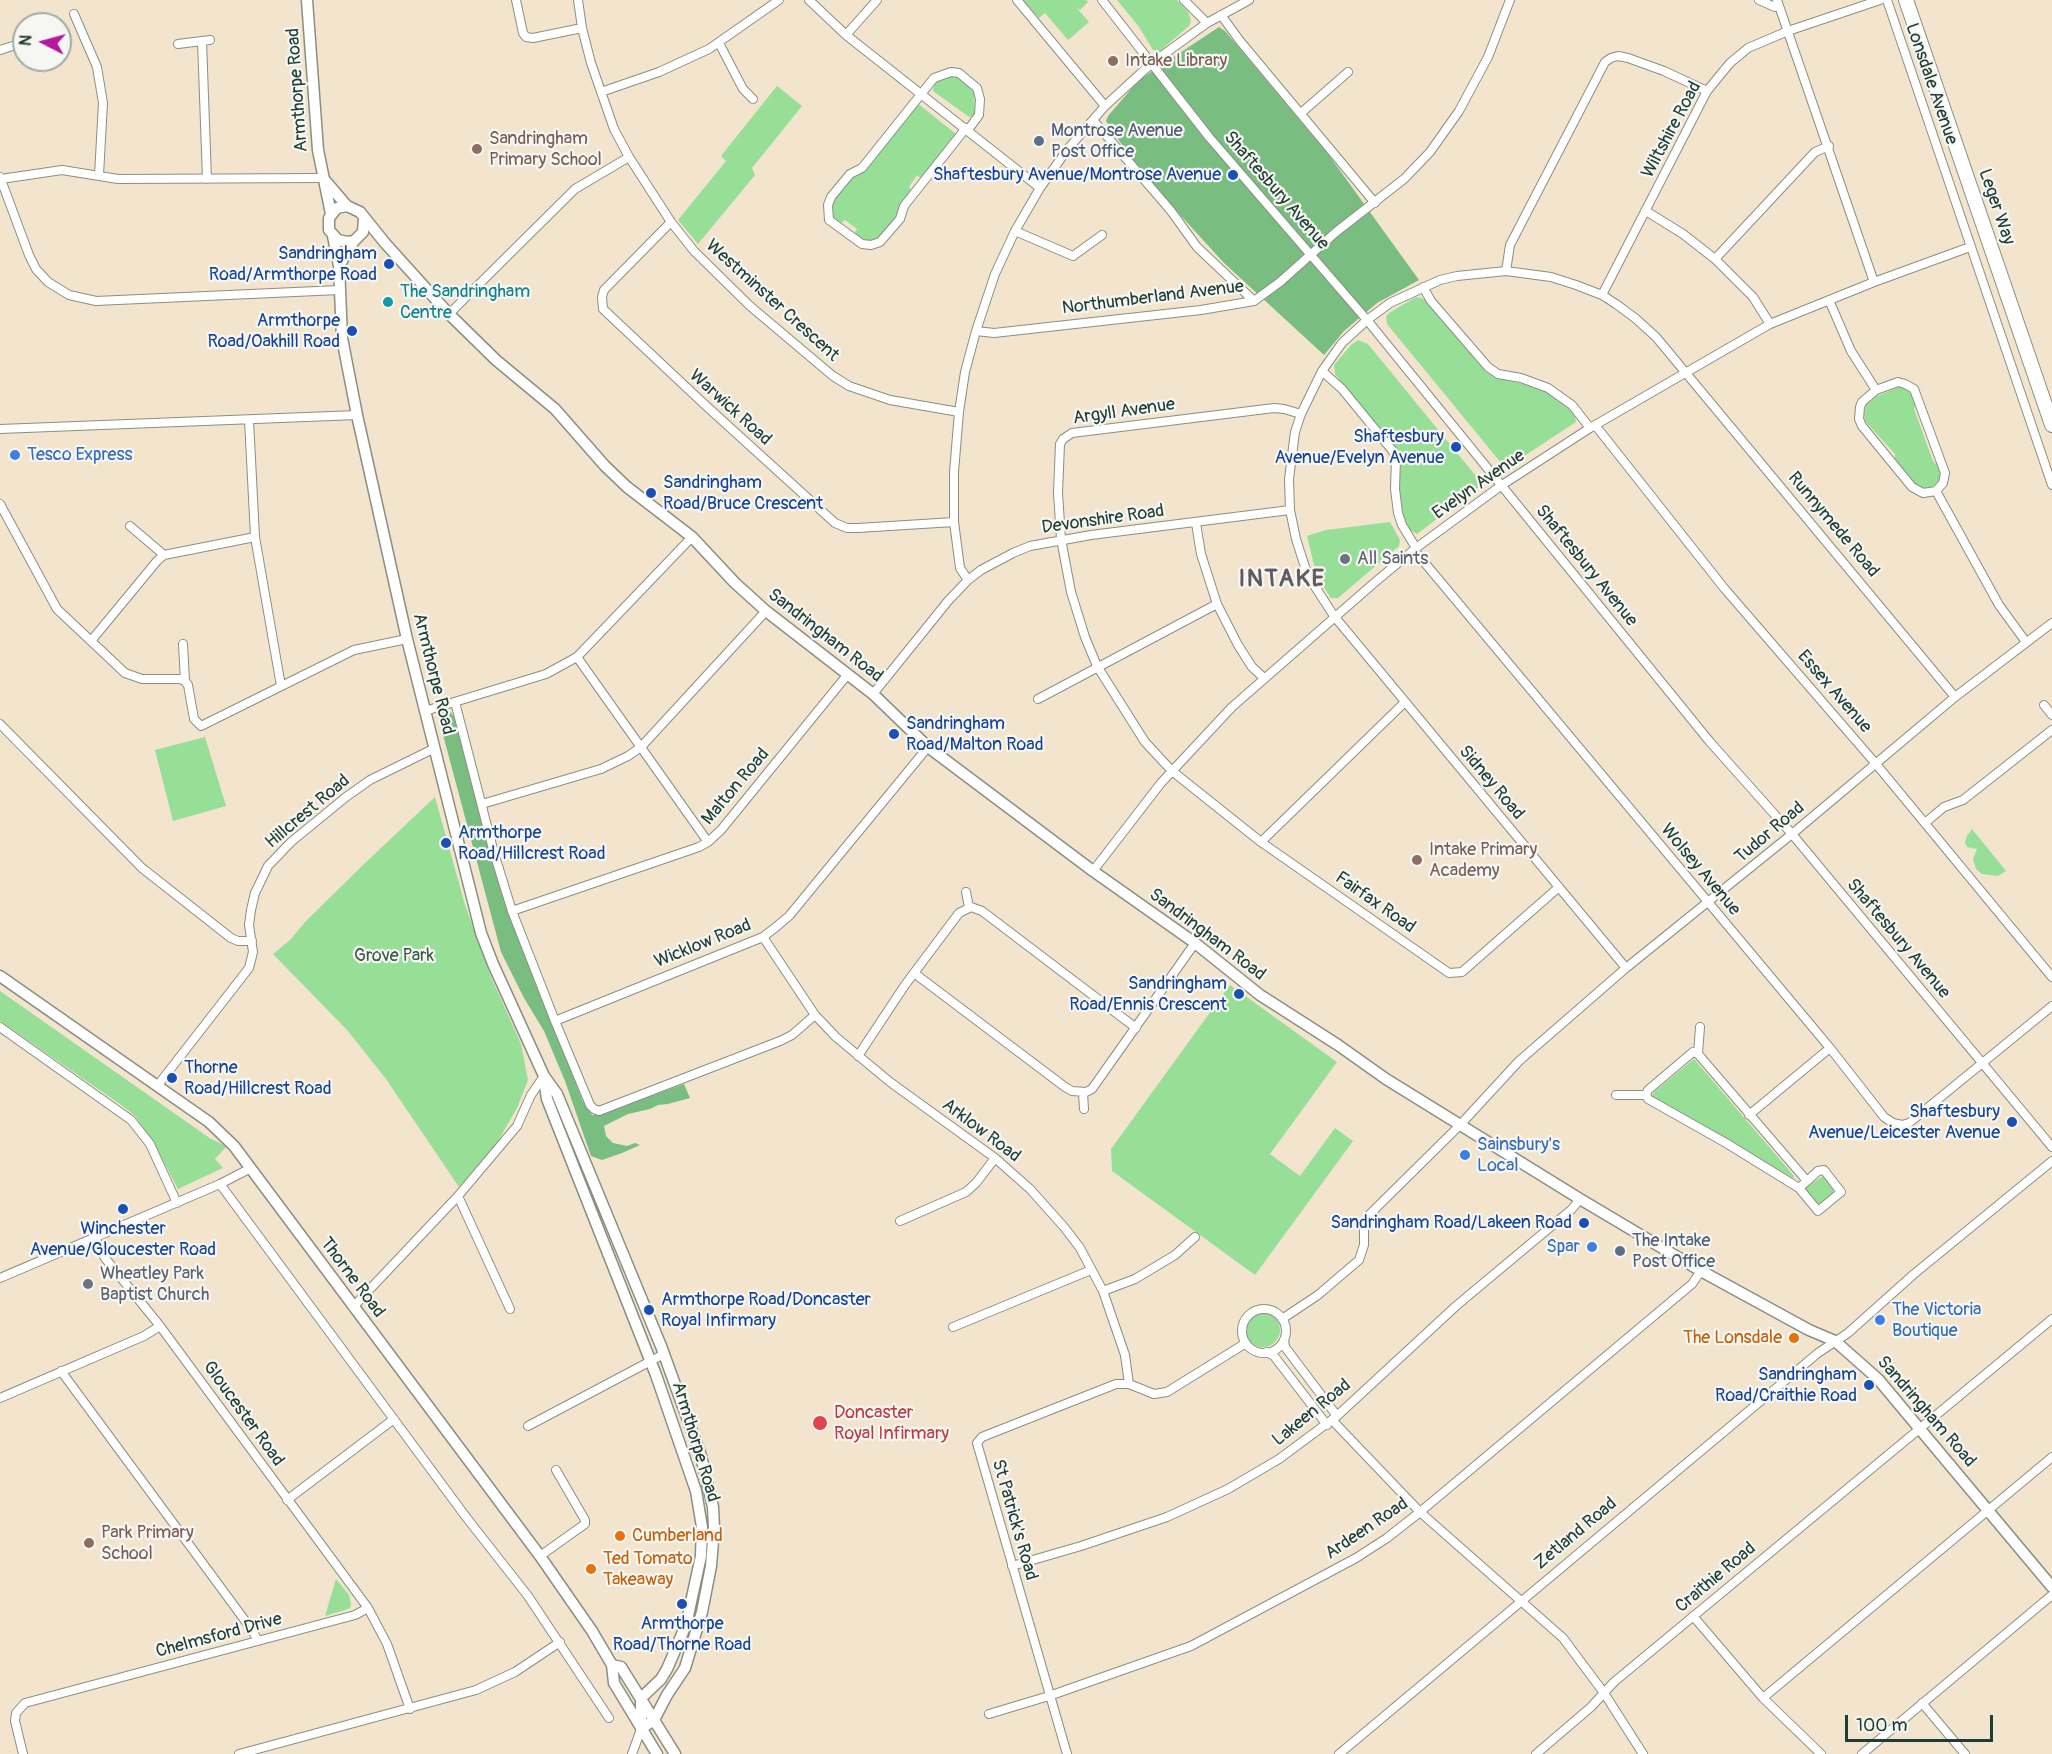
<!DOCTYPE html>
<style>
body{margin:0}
#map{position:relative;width:2052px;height:1754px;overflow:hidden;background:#f3e4ce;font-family:Pangolin,sans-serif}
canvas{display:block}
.north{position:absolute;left:12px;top:12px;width:60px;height:60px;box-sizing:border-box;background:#f6f6f2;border:2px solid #a0aca6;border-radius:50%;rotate:276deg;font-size:16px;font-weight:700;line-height:24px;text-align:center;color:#1f3d34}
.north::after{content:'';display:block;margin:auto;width:21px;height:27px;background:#b5179e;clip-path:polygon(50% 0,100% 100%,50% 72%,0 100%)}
.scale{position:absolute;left:1845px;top:1715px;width:148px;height:27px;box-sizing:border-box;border:3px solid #1f3d34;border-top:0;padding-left:8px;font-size:18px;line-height:21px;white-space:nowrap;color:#1f3d34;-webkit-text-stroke:4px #f6f6f2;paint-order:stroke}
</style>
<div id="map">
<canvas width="2052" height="1754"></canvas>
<div class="north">N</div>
<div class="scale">100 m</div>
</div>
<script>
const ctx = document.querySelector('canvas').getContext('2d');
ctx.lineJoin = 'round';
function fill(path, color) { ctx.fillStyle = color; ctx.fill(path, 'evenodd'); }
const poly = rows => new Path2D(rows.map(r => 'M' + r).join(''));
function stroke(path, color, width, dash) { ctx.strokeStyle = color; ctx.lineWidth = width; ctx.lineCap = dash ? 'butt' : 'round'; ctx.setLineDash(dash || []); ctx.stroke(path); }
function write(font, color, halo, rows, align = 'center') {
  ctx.font = font + ' Pangolin,sans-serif'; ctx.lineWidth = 4.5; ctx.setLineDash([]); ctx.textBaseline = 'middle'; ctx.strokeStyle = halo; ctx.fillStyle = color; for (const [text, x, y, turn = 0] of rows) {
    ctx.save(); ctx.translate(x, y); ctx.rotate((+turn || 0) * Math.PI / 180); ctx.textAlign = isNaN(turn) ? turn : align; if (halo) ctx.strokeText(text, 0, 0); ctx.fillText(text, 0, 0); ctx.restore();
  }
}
fill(poly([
 [1022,0,1086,0,1088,2,1080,10,1075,6,1089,22,1068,40,1045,13,1039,18],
 [1117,0,1177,0,1188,12,1191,21,1189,26,1160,51,1153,50,1139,27],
 [950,75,958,76,964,79,974,91,975,116,969,117,933,91,935,81],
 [777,86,802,106,752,168,755,175,698,244,678,220,726,161,721,156],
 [917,103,956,134,922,179,917,175,909,187,912,191,898,211,895,218,880,237,871,242,860,240,854,234,857,229,845,220,840,224,833,220,831,209,833,201],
 [1416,297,1422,298,1427,302,1485,371,1494,377,1539,388,1551,394,1574,412,1576,422,1512,464,1502,464,1387,324,1386,316,1389,313],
 [1358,340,1368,344,1480,481,1479,487,1417,534,1408,529,1399,505,1393,446,1335,374,1334,365,1351,345],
 [1899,387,1904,387,1913,395,1916,404,1914,409,1933,461,1938,466,1941,476,1938,484,1928,489,1916,486,1912,481,1895,459,1895,454,1865,421,1864,414,1866,405,1877,396],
 [1390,522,1400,540,1399,546,1338,598,1331,598,1317,577,1307,536,1326,530],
 [205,737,226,806,173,821,155,750],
 [435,797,465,905,491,977,521,1044,528,1080,517,1108,497,1143,459,1187,386,1079,348,1031,273,954,290,940,306,921,363,865],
 [1972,829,2006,871,1998,876,1982,874,1976,869,1973,859,1977,849,1967,847,1965,842,1967,836],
 [1230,985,1337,1062,1270,1154,1300,1176,1335,1128,1353,1141,1255,1275,1112,1171,1111,1149],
 [0,991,211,1139,222,1144,226,1147,215,1159,223,1168,178,1189,155,1145,135,1116,124,1107,0,1021],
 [1694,1059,1794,1176,1793,1178,1653,1099,1652,1095,1655,1091],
 [1823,1176,1834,1189,1832,1195,1821,1204,1816,1203,1805,1191,1805,1188],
 '1246 1330a17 17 0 1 1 34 0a17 17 0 1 1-34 0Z',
 [336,1579,349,1595,351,1604,350,1608,345,1610,325,1616]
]), '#97de97');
fill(poly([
 [1219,27,1225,31,1328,154,1419,280,1377,303,1344,331,1324,355,1224,263,1173,207,1130,157,1106,121,1108,116,1139,80],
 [450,711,454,717,501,892,583,1102,592,1115,601,1114,684,1084,690,1098,668,1104,658,1105,650,1109,628,1114,604,1126,606,1136,613,1143,627,1146,635,1143,640,1145,622,1153,602,1160,591,1156,565,1081,544,1031,524,998,501,952,438,716,441,712]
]), '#79bd80');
const minor = poly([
 [516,0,523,33,526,37,533,38,582,28],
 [578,0,582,28,591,63,614,129,629,157,671,222,694,251,750,306,833,376,849,386,890,400,959,412],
 [809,0,846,35,1040,188],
 [1017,0,1105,106],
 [1102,0,1209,137,1367,320,1710,742,1792,834,2052,1147],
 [1184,0,1207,23],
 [1759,0,1775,7,1779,6],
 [1777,0,1874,282],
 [1887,0,2052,485],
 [74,14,97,67,103,103,99,175],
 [1221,15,1240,41,1375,203],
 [846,35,877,0],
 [202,41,207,179],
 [719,43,743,89,753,99],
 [178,44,210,40],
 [0,50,16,45],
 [601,92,659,72,709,49,779,0],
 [1301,113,1348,72],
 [1093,120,1171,211,1197,247,1254,301],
 [966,128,904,206,900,219,880,242,871,245,862,244,829,220,828,205,831,197,850,174,862,168,934,78,951,72,959,73,977,88,980,99,979,115,968,130],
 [0,177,29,255,36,269,48,282,69,295,96,301,339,290],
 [1,179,62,170,118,179,323,178],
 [1646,211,1683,234,1715,259,1753,297,1770,324],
 [671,222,604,290,602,297,603,309,703,403,835,523,847,528,858,528,954,522],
 [1015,231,1073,256,1102,235],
 [1715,259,1815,152,1829,146],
 [1506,271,1510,245,1605,62,1611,58,1618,56,1628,58,1664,71,1707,91],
 [1423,287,1431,301,1488,367,1498,374,1521,378,1548,388,1572,405,1590,428],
 [1602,295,1707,91,1730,63,1748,48,1788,31,1880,0],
 [1829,300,1851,351,1876,390,1898,382,1905,384,1914,389,1945,473,1943,483,1936,491,1923,493,1912,487,1862,426,1859,419,1860,407,1862,402,1876,390],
 [449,314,575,189,629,157],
 [976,331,994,333,1201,310,1254,301,1280,282,1336,232,1404,179,1430,152,1459,111,1488,57,1510,0],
 [1322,371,1342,389,1392,450,1396,458,1395,489,1398,513,1402,525,1416,548],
 [1301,414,1284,409,1274,408,1072,433,1063,439,1060,444,1058,493,1061,539,1071,592,1085,637,1097,666,1145,742,1172,771,1261,842,1449,973,1462,972,1559,887],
 [249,420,255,537,281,686],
 [1595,425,1724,588,1876,764,2052,977],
 [0,429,357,415],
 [1936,491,1999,605,2026,642],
 [0,504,57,609,125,673,142,679,180,679,185,681,188,685,194,719,201,726,354,650,407,639],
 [1196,523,1201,554,1217,604,1238,645,1252,667,1264,678],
 [130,526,164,555],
 [1414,550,1830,1048,1884,1117,1893,1123,1902,1125,1909,1123,2052,1006],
 [968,580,960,568,954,522,954,472,959,412,965,372,976,331,995,274,1015,231,1040,188,1067,150,1105,106,1152,63,1207,23,1249,0],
 [91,641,157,561,164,555,255,537],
 [183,644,185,681],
 [577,657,708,842],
 [873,694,948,601,968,580,981,570,1013,553,1030,546,1091,535,1290,510],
 [1038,699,1217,604],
 [455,702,494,853,512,911,555,1021,590,1105,594,1109,599,1111,780,1041,792,1035,815,1015],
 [2044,705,2052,715],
 [425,711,546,674,577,657,692,537],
 [0,724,142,868,231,938,238,941,252,941],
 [482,804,601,769,628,756,641,747,766,611],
 [1925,823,1944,807,1963,800,2052,730],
 [1261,842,1405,702],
 [1093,871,1161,783,1232,707,1374,583,1416,548,1502,485,1590,428,1770,324,1874,282,1970,247],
 [966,892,969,907],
 [512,911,699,847,708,842,721,830,848,674],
 [763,937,815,1015,836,1037,890,1082,995,1158,1030,1189,1064,1227,1080,1248,1103,1291,1125,1355,1129,1384],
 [1626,968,1334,616,1312,582,1305,567,1296,539,1290,510,1289,479,1295,432,1301,414,1322,371,1342,343,1367,320,1390,303,1440,280,1457,276,1506,271,1551,277,1576,285,1602,295,1616,304,1635,318,1656,337,1955,697],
 [914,973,1065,1087,1072,1091,1086,1092,1092,1089,1195,943],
 [555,1021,763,937,776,927,789,916,928,747],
 [0,1027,131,1120,150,1144,177,1203],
 [1693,1052,1698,1054,1807,1181,1799,1188,1726,1143,1648,1099,1646,1095,1648,1090,1693,1052],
 [1698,1054,1700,1027],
 [858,1056,905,985,959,913,971,907,982,911,1136,1028],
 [158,1085,249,968,253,952,249,925,251,910,255,893,268,866,291,842,346,797,370,780,435,748],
 [1083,1093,1084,1109],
 [1616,1095,1646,1095],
 [1749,1115,1830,1048],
 [220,1184,466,1517,528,1596,609,1718],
 [1799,1188,1818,1211,1841,1192,1824,1170,1818,1171,1807,1181],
 [458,1196,510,1309],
 [900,1221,966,1192,976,1183,995,1158],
 [95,1238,105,1258,160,1326,368,1608],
 [0,1278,220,1184,251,1168],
 [1103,1291,1135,1279,1175,1255,1195,1237],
 [353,1307,458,1196,517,1126,531,1095,544,1076],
 '1242 1331a22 22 0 1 1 44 0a22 22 0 1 1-44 0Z',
 [1282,1319,1318,1295,1359,1260,1364,1245,1364,1225,1368,1216,1461,1124,1519,1061,1626,968,1792,834,1955,697,2052,623],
 [953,1327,1091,1270],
 [1284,1340,1285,1347,1337,1416],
 [1267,1352,1274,1356,1327,1425],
 [61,1371,252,1630,258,1641],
 [0,1398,144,1336,160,1326],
 [1332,1420,1420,1512,1563,1638,1604,1693,1643,1754],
 [528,1426,664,1354],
 [287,1500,394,1419],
 [540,1556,585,1524,585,1520,556,1470],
 [1012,1566,1081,1546,1167,1517,1228,1489,1279,1459,1337,1416,1456,1306,1572,1209,1580,1199],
 [1693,1616,1763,1698,1821,1754],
 [1763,1698,2052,1457],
 [1922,1703,1965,1754],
 [989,1714,1049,1696,1191,1646,1356,1558,1387,1538,1420,1512,1692,1284,1701,1271],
 [23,1754,15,1721,16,1713,25,1703,355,1615,368,1608,387,1644,410,1709],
 [239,1754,476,1690,515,1672,560,1642],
 [632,1754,641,1729],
 [1067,1754,977,1443,982,1437,1116,1384,1129,1384,1154,1394,1167,1392,1246,1343],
 [1339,1754,1818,1353,1848,1333,1914,1274,2052,1161],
 [1536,1754,1591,1707,1614,1682,2052,1319],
 [1862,1754,2052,1595]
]);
const tertiary = poly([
 [307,0,318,150,331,214],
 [323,178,347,206],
 [364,218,363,232,354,241,347,242,338,240,329,230,329,218,337,208,347,206,360,212,385,243,449,314,496,360,555,409,605,466,627,487,692,537,735,583,766,611,873,694,928,747,1093,871,1195,943,1260,995,1338,1045,1386,1079,1580,1199,1701,1271,1809,1330,1835,1341,1878,1379,2052,1587],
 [333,236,339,266,342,338,357,415,407,639,481,933,493,964,544,1076,557,1094,661,1346,701,1456,713,1507,714,1528,711,1566,702,1612,685,1668,667,1695,654,1720,641,1729],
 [339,266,354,241],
 [0,976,209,1122,234,1146,540,1556,592,1631,612,1665,614,1683,657,1754],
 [544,1079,547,1099,656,1375,696,1491,702,1527,701,1556,686,1625,667,1669,661,1679,641,1698,641,1727],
 [612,1665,621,1667,675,1754]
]);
const trunk = poly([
 [1906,0,2052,425]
]);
stroke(minor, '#899081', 10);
stroke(tertiary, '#899081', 13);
stroke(trunk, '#899081', 16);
stroke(minor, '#fff', 8);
stroke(tertiary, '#fff', 10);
stroke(trunk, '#fff', 14);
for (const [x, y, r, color] of [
 [1113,61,6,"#8d6e63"],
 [1039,141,6,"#5c6f8a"],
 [477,149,6,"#8d6e63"],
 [1233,175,6,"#1a4fb4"],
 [389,264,6,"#1a4fb4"],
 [388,302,6,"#0f9aa8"],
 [352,331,6,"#1a4fb4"],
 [1456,447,6,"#1a4fb4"],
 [15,455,6,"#3f7fe0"],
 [651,493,6,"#1a4fb4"],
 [1345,559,6,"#6b7280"],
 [894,734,6,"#1a4fb4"],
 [446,843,6,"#1a4fb4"],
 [1417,860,6,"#8d6e63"],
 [1239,994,6,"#1a4fb4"],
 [172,1078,6,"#1a4fb4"],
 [2012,1122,6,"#1a4fb4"],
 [1465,1155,6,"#3f7fe0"],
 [123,1209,6,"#1a4fb4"],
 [1584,1223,6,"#1a4fb4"],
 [1592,1247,6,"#3f7fe0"],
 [1620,1251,6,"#5c6f8a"],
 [88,1284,6,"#6b7280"],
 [649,1310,6,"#1a4fb4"],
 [1880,1320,6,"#3f7fe0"],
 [1794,1338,6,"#e8710a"],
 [1869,1385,6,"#1a4fb4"],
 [820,1423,8,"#e0444e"],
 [620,1536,6,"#e8710a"],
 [89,1543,6,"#8d6e63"],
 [591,1569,6,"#e8710a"],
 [682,1604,6,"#1a4fb4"]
]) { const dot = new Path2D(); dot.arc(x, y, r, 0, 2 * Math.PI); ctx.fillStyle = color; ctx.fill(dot); stroke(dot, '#f6f6f2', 2); }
write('18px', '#785e54', '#f6f6f2', [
 ["Intake Library",1125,61],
 ["Sandringham",489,139],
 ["Primary School",489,160],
 ["Intake Primary",1429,850],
 ["Academy",1429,871],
 ["Park Primary",101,1533],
 ["School",101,1554]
], 'left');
write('18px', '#1f3d34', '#f6f6f2', [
 ["Lonsdale Avenue",1931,84,71],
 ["Armthorpe Road",298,90,-94],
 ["Wiltshire Road",1672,130,-62],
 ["Shaftesbury Avenue",1276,191,49],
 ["Leger Way",1996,207,71],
 ["Northumberland Avenue",1153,298,-7],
 ["Westminster Crescent",772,301,42],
 ["Warwick Road",730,408,42],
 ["Argyll Avenue",1124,412,-8],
 ["Evelyn Avenue",1479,485,-35],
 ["Devonshire Road",1103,520,-8],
 ["Runnymede Road",1833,525,50],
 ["Shaftesbury Avenue",1586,566,51],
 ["Sandringham Road",825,636,38],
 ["Armthorpe Road",433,674,76],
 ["Essex Avenue",1834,692,49],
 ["Sidney Road",1491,783,50],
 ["Malton Road",736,787,-50],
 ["Hillcrest Road",308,812,-40],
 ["Tudor Road",1770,833,-40],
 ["Wolsey Avenue",1700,870,50],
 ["Fairfax Road",1375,903,35],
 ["Sandringham Road",1207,935,37],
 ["Shaftesbury Avenue",1898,939,50],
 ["Wicklow Road",703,944,-22],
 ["Arklow Road",981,1131,37],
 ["Thorne Road",352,1278,53],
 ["Sandringham Road",1926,1412,49],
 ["Lakeen Road",1312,1413,-39],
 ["Gloucester Road",243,1414,54],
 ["Armthorpe Road",695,1442,73],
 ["St Patrick's Road",1014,1520,74],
 ["Ardeen Road",1367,1529,-34],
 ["Zetland Road",1576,1534,-40],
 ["Craithie Road",1716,1578,-40],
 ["Chelmsford Drive",219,1636,-15]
]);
write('18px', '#4e5e75', '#f6f6f2', [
 ["Montrose Avenue",1051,131],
 ["Post Office",1051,152],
 ["The Intake",1632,1241],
 ["Post Office",1632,1262]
], 'left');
write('18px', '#164399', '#f6f6f2', [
 ["Shaftesbury Avenue/Montrose Avenue",1221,175],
 ["Sandringham",377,254],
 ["Road/Armthorpe Road",377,275],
 ["Armthorpe",340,321],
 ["Road/Oakhill Road",340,342],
 ["Shaftesbury",1444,437],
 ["Avenue/Evelyn Avenue",1444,458],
 ["Sandringham",663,483,"left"],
 ["Road/Bruce Crescent",663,504,"left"],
 ["Sandringham",906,724,"left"],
 ["Road/Malton Road",906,745,"left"],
 ["Armthorpe",458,833,"left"],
 ["Road/Hillcrest Road",458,854,"left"],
 ["Sandringham",1227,984],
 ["Road/Ennis Crescent",1227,1005],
 ["Thorne",184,1068,"left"],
 ["Road/Hillcrest Road",184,1089,"left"],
 ["Shaftesbury",2000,1112],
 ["Avenue/Leicester Avenue",2000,1133],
 ["Sandringham Road/Lakeen Road",1572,1223],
 ["Winchester",123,1229,"center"],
 ["Avenue/Gloucester Road",123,1250,"center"],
 ["Armthorpe Road/Doncaster",661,1300,"left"],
 ["Royal Infirmary",661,1321,"left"],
 ["Sandringham",1857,1375],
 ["Road/Craithie Road",1857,1396],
 ["Armthorpe",682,1624,"center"],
 ["Road/Thorne Road",682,1645,"center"]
], 'right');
write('18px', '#0d838f', '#f6f6f2', [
 ["The Sandringham",400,292],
 ["Centre",400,313]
], 'left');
write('18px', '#366cbe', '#f6f6f2', [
 ["Tesco Express",27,455],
 ["Sainsbury's",1477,1145],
 ["Local",1477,1166],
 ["Spar",1580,1247,"right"],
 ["The Victoria",1892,1310],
 ["Boutique",1892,1331]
], 'left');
write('18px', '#5b616d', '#f6f6f2', [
 ["All Saints",1357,559],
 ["Wheatley Park",100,1274],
 ["Baptist Church",100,1295]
], 'left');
write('18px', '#375d48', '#f6f6f2', [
 ["Grove Park",394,956]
]);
write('18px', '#c56008', '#f6f6f2', [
 ["The Lonsdale",1782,1338,"right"],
 ["Cumberland",632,1536],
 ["Ted Tomato",603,1559],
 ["Takeaway",603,1580]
], 'left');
write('18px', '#be3a42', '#f6f6f2', [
 ["Doncaster",834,1413],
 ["Royal Infirmary",834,1434]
], 'left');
ctx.letterSpacing = '1.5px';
write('bold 24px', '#605b60', '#f6f6f2', [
 ["INTAKE",1282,580]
]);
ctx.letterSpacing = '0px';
</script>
